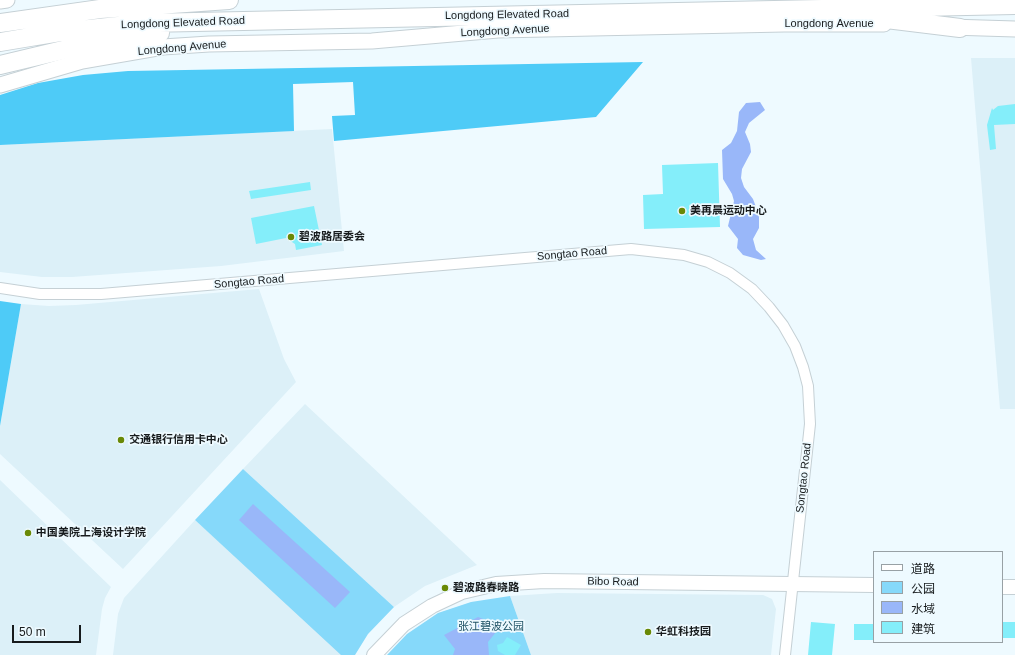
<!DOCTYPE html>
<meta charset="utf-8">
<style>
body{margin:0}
#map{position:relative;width:1015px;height:655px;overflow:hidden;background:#eefaff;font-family:Helvetica,"Noto Sans SC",sans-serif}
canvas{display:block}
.legend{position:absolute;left:873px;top:551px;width:130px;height:92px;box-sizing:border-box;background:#eefaff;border:1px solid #98a1a5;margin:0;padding:5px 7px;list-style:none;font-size:12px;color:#171b1d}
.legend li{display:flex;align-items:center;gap:8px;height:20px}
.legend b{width:20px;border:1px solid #98a1a5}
.scale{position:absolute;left:12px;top:625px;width:69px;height:18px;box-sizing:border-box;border:2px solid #171b1d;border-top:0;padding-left:5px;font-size:12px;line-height:14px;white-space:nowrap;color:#171b1d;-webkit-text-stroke:3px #eefaff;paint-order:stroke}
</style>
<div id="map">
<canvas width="1015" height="655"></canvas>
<ul class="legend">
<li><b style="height:5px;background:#fff"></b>道路</li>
<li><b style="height:11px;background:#86d9fa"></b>公园</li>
<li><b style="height:11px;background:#99b7f9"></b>水域</li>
<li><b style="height:11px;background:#84eefa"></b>建筑</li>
</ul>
<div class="scale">50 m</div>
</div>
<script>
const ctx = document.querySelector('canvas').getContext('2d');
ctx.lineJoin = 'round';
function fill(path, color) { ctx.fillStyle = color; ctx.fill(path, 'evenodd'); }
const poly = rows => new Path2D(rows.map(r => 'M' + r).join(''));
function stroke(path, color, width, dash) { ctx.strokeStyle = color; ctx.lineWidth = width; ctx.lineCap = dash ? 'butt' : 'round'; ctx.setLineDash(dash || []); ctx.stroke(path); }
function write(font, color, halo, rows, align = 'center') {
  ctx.font = font + ' Helvetica,"Noto Sans SC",sans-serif'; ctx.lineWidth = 3.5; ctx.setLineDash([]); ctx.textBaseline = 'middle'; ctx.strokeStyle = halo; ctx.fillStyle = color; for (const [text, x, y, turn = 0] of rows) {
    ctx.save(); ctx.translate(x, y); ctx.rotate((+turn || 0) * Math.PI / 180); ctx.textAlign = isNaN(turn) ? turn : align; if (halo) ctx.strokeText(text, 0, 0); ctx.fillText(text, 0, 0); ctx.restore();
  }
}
fill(poly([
 [971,58,1015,58,1015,409,1000,409],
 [332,129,344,251,221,266,72,277,42,277,0,272,0,145],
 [259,289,284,359,296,382,123,569,0,454,0,426,21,304,49,306,76,305],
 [305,404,477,565,425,586,394,607,243,469],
 [0,480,111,587,105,598,102,609,96,655,0,655],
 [195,520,345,655,113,655,118,614,124,598],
 [557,593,763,595,772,599,776,609,771,655,531,655,510,596]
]), '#dcf0f8');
fill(poly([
 [243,469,394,607,368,634,355,655,341,655,195,520],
 [510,596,531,655,387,655,407,634,438,613,471,602]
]), '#86d9fa');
fill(poly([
 [643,62,596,117,334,141,332,116,355,115,353,82,293,84,294,131,0,145,0,95,38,83,83,75,128,71],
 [0,301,21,304,0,426]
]), '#4ecbf7');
fill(poly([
 [760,102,765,110,749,123,745,132,750,144,751,152,742,169,741,178,744,187,753,199,759,215,759,228,753,239,756,250,766,259,761,260,743,255,737,248,738,239,728,226,734,201,732,194,723,179,722,150,731,143,737,131,739,112,746,103],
 [253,504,350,592,335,608,239,520],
 [478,617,491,622,496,632,488,642,489,655,453,655,455,649,444,635]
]), '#99b7f9');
fill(poly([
 [1015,104,1015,124,994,125,996,149,990,150,987,125,992,108,993,110,998,106],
 [718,163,720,227,644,229,643,195,663,194,662,165],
 [310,182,311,190,251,199,249,191],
 [314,206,322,245,296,250,295,244,286,238,256,244,251,218],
 [811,622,835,624,832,655,808,655],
 [1002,622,1015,622,1015,638,1002,638],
 [854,624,874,624,874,640,854,640],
 [507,637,521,645,515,655,505,655,498,651,497,645,503,643]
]), '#84eefa');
const street = poly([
 [0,288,40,294,101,294,631,249,684,255,708,262,730,273,752,289,769,307,783,325,795,346,803,367,808,386,810,424,785,655]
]);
const secondary = poly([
 [1002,587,1015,587],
 [374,655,404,624,432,606,462,592,496,584,544,581,874,585]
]);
const primary = poly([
 [0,1,7,0],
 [950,27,1015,29],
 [0,85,82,61,163,47,209,44,372,41,498,30,784,24,884,24]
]);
const highway = poly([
 [870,17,960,28],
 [0,23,100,9,229,0],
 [0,42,60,32,147,23,1015,5],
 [0,65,84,45,160,33]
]);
stroke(street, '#c5d0d5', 12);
stroke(secondary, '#c5d0d5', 16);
stroke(primary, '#c5d0d5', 17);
stroke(highway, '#c5d0d5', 20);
stroke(street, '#fff', 10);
stroke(secondary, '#fff', 14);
stroke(primary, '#fff', 15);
stroke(highway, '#fff', 18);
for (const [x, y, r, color] of [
 [682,211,4,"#698906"],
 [291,237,4,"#698906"],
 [121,440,4,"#698906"],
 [28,533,4,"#698906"],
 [445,588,4,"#698906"],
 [648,632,4,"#698906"]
]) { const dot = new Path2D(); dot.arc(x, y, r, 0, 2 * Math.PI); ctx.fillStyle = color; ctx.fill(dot); stroke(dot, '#eefaff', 1.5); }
write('11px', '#171b1d', '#eefaff', [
 ["Longdong Elevated Road",507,15,-1],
 ["Longdong Elevated Road",183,23,-2],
 ["Longdong Avenue",829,24],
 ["Longdong Avenue",505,31,-3],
 ["Longdong Avenue",182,48,-5],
 ["Songtao Road",572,254,-5],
 ["Songtao Road",249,282,-5],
 ["Songtao Road",804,478,-84],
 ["Bibo Road",613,582,1]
]);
write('bold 11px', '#171b1d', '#eefaff', [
 ["美再晨运动中心",690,211],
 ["碧波路居委会",299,237],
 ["交通银行信用卡中心",129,440],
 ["中国美院上海设计学院",36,533],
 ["碧波路春晓路",453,588],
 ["华虹科技园",656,632]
], 'left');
write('11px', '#205366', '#eefaff', [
 ["张江碧波公园",491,627]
]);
</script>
